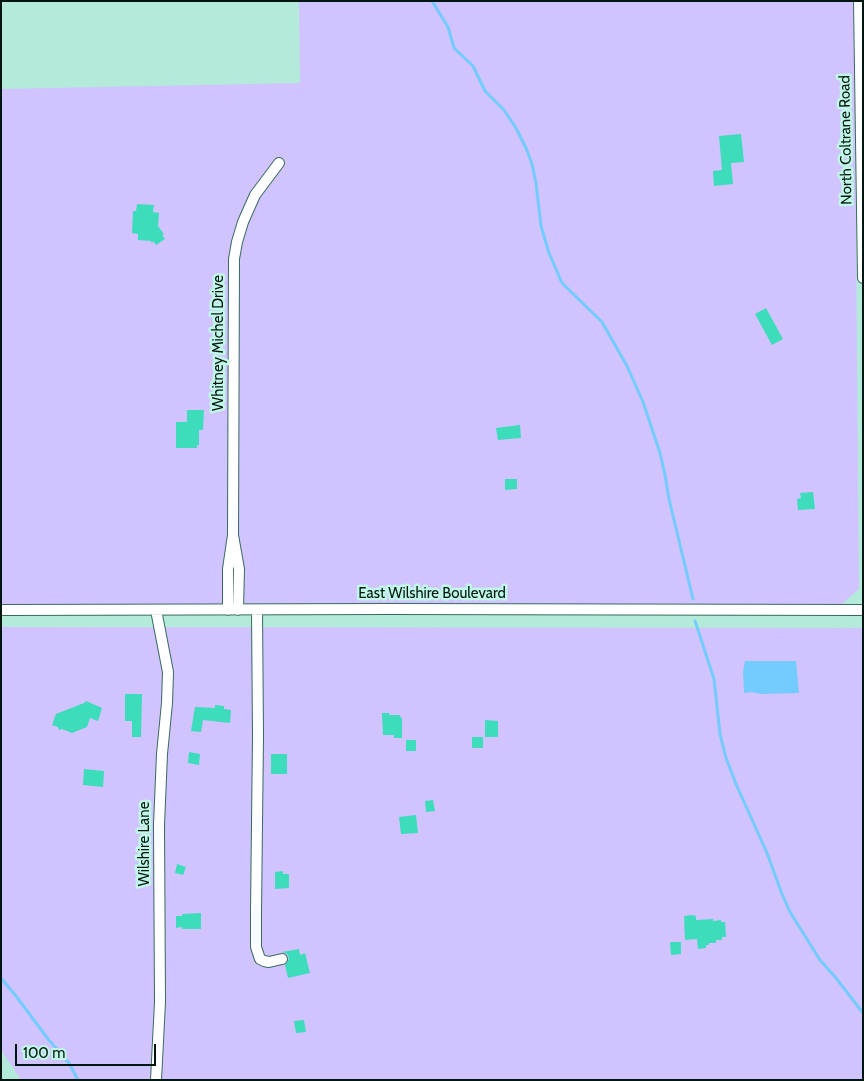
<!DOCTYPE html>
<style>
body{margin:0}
#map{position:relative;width:864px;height:1081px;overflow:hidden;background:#b3eada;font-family:Cabin,sans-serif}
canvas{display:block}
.frame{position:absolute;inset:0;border:2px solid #021611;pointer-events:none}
.scale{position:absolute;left:15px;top:1044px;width:141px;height:22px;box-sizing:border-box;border:2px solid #021611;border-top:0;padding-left:6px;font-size:15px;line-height:18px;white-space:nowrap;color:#021611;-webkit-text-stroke:4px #c0f7e7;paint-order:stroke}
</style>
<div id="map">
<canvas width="864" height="1081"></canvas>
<div class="frame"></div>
<div class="scale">100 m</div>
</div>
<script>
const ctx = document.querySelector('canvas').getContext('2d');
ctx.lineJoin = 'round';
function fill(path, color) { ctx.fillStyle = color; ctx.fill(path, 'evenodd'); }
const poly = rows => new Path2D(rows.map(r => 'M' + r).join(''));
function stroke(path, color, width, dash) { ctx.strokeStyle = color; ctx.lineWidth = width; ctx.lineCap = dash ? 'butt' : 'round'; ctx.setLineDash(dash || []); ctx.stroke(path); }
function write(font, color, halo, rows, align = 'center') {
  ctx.font = font + ' Cabin,sans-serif'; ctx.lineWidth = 5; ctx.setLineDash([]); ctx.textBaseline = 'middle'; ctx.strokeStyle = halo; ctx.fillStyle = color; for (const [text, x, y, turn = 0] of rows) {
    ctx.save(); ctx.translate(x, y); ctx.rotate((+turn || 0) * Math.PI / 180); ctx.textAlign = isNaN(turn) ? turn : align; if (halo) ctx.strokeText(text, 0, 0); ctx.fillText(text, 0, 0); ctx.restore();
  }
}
fill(poly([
 [299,1,854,1,859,589,842,604,1,605,1,89,300,83],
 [1,627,863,628,863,1080,21,1080,1,1050]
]), '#d1c3fe');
fill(poly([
 [745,661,796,661,799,693,761,694,751,692,744,693,743,672]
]), '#74cbfd');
stroke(poly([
 [432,1,448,27,454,48,473,66,485,91,504,110,516,128,526,148,532,164,536,183,541,226,549,253,562,283,602,322,627,366,643,402,660,453,665,475,669,499,693,599],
 [695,621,714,679,720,734,726,758,736,784,767,853,782,894,790,912,820,960,836,978,863,1013],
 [1,978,16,996,48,1039,69,1063,78,1080]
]), '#74cbfd', 3);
fill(poly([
 [741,134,744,162,731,163,733,184,714,186,713,171,722,170,719,136],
 [137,204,154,205,153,212,159,213,158,226,164,234,162,235,165,239,156,245,153,241,152,243,151,241,138,240,138,234,132,233,133,211,136,211],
 [766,308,783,339,772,345,755,314],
 [187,410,204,410,203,430,199,430,199,445,197,445,197,448,176,448,176,422,187,422],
 [520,425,521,438,498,440,496,428],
 [505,479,517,479,517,489,505,490],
 [813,492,815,509,798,510,797,499,801,498,800,493],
 [125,694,142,694,141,737,132,737,132,721,125,721],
 [86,701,102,708,98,721,90,718,87,727,72,733,62,729,59,730,58,727,52,725,56,714,84,703],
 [215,705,224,706,224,709,231,710,230,723,203,720,201,732,191,731,195,707,215,708],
 [382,713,389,713,389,715,400,715,401,718,402,718,402,738,394,738,394,735,383,735],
 [485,720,498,721,498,737,485,737],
 [472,737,483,737,483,748,472,748],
 [406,740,416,740,416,751,406,751],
 [189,752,200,754,199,765,188,763],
 [271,754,287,754,287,774,271,774],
 [84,769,104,771,103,787,83,785],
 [433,800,435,811,426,812,425,801],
 [416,815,418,833,401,834,399,817],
 [177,864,186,867,183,875,175,873],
 [283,871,283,874,289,874,289,888,275,889,275,872],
 [201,913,201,929,182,929,182,927,176,928,176,916,182,916,182,914],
 [692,915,696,916,696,920,713,919,713,921,721,920,721,922,725,922,726,937,722,937,722,940,716,940,716,943,709,943,709,945,706,945,706,948,698,949,697,939,685,940,684,916],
 [670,942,681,942,681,954,671,955],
 [299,949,300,955,305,953,310,973,288,978,285,965,288,961,289,958,287,954,282,952],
 [304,1020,306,1032,296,1033,294,1021]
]), '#3ddcbb');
const minor = poly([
 [859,1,863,278],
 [233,535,234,259,237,242,243,222,255,195,279,163],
 [1,610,391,609,863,610],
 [228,610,228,569,233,535,239,569,238,610],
 [257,610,258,736,256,912,256,947,260,959,264,961,269,962,282,959],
 [156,1080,160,1002,159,825,162,754,167,703,168,672,156,610]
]);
stroke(minor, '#386b5e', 12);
stroke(minor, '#fff', 10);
write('15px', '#021611', '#c0f7e7', [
 ["North Coltrane Road",846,140,-91],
 ["Whitney Michel Drive",219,343,-90],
 ["East Wilshire Boulevard",432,594],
 ["Wilshire Lane",145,844,-90]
]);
</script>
